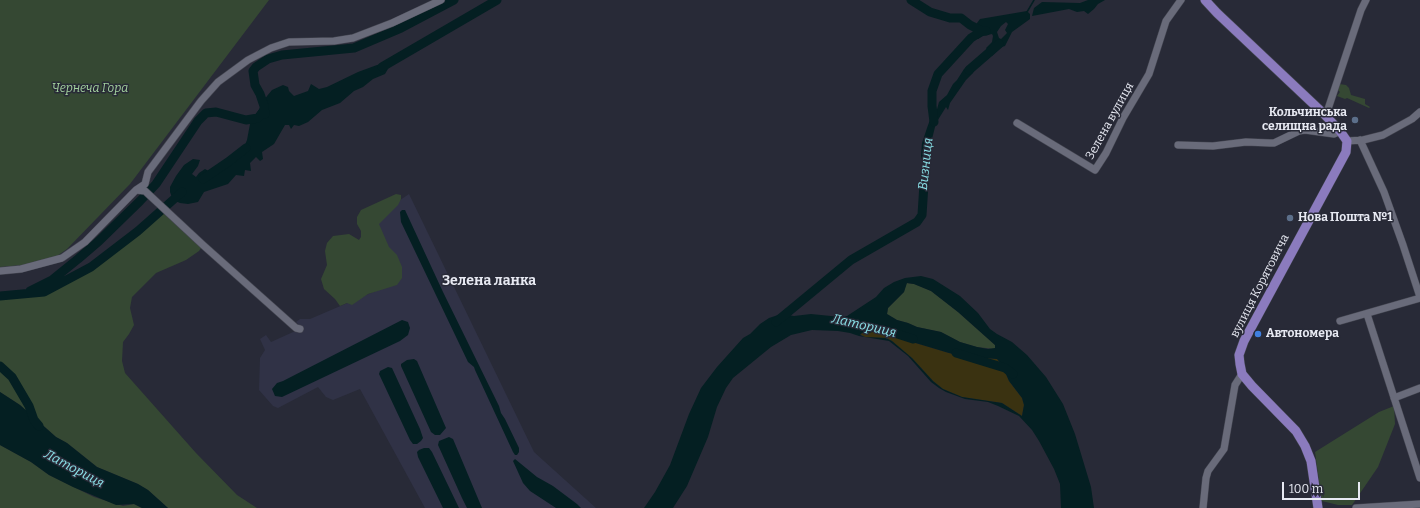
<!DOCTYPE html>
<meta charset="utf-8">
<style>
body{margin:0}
#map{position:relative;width:1420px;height:508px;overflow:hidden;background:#282a37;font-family:Bitter,serif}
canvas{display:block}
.scale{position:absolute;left:1282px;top:482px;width:78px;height:18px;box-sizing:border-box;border:2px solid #e7e9f2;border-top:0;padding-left:5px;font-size:12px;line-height:14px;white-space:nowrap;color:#e7e9f2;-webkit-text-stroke:3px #282a37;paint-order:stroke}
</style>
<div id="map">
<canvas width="1420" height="508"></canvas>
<div class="scale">100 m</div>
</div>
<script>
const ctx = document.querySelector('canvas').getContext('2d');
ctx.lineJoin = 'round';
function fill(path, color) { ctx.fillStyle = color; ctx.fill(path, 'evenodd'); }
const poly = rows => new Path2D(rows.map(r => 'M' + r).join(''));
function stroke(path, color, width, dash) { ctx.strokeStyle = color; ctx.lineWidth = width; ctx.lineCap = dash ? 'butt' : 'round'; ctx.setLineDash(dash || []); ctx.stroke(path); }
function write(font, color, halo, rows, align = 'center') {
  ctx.font = font + ' Bitter,serif'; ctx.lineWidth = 3; ctx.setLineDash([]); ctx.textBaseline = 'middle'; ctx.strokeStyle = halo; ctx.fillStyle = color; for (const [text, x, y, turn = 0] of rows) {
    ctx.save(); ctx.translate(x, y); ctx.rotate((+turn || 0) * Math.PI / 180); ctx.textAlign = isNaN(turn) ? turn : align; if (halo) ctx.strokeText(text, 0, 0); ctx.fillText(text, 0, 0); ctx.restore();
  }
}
fill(poly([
 [409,194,534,452,596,508,425,508,360,389,333,400,326,397,318,387,278,408,273,406,259,390,260,358,265,350,260,339,266,335,271,342,302,328,296,322,300,319,310,319,399,281,372,219]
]), '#303246');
fill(poly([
 [0,0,269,0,130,184,67,249,57,256,23,265,0,267],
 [1339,84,1346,85,1349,88,1351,95,1365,99,1365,104,1370,107,1369,108,1347,98,1345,99,1337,96,1340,92,1337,89],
 [396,194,401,195,401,199,398,205,379,224,389,247,397,255,402,267,402,278,397,285,368,294,352,305,347,303,340,306,335,299,324,289,321,279,327,265,325,251,327,243,333,236,349,234,359,240,361,237,361,231,357,224,357,217,361,210],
 [161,210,203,245,199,251,186,260,156,273,132,297,130,308,134,325,129,334,123,342,122,361,125,373,196,453,237,495,257,508,168,508,148,490,138,484,97,467,67,443,56,437,20,405,0,392,0,296,44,292,91,267,138,231],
 [906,283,914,284,931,291,958,312,995,345,995,349,977,347,960,342,941,332,917,327,908,323,897,320,887,314,888,308,904,292],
 [1394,406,1395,424,1378,467,1352,505,1338,505,1322,501,1315,452,1379,412],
 [0,445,31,462,49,475,94,497,123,506,134,504,142,508,0,508]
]), '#354833');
fill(poly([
 [878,330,901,333,909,341,949,353,962,356,997,359,1002,365,1009,381,1022,398,1024,405,1022,416,1002,403,962,397,943,389,933,381,912,358,892,341,886,338,865,337,860,334,862,333,869,333]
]), '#3a3211');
fill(poly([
 [1088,0,1105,0,1098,4,1094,9,1088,14,1084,11,1077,12,1069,9,1032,16,1034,8,1042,2,1080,3],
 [1027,11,1030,14,1030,19,1012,32,1005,46,999,48,992,56,986,48,992,42,993,36,992,34,983,36,978,39,972,34,975,31,977,23,980,19],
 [1006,22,1008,24,1005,30,1007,33,1001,39,999,38,997,32,1001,26],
 [392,62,385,74,373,79,363,87,354,91,340,103,322,110,308,122,299,126,294,125,291,129,289,125,285,125,274,144,262,152,263,159,260,161,256,157,250,163,251,171,245,170,244,176,236,175,228,184,204,192,198,202,188,204,180,203,173,200,170,192,170,187,176,176,184,165,193,159,200,160,198,166,192,174,196,177,199,173,205,169,212,173,242,152,247,140,250,124,267,96,272,90,283,85,288,87,289,91,294,96,308,91,311,84,319,89,327,87,358,72,377,65],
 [972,62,977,62,973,73,966,80,950,103,948,110,946,107,936,123,932,139,930,151,930,161,926,165,928,188,921,198,921,193,920,187,922,180,921,174,923,164,921,156,922,143,927,128,931,117,936,113,939,102,947,95,953,84,957,80,964,69],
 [402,210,405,210,443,292,499,406,501,413,505,419,519,448,519,452,517,455,515,455,513,452,475,370,474,367,468,362,401,222,400,212],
 [921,276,933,279,960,296,978,313,990,329,997,334,1012,342,1027,355,1046,377,1063,404,1075,434,1091,487,1094,508,1061,508,1060,484,1054,469,1039,441,1032,430,1019,416,998,406,988,402,965,399,946,392,939,388,931,382,908,356,889,341,859,336,850,333,838,331,812,330,791,335,771,347,733,378,726,388,717,407,708,437,687,486,673,508,644,508,655,492,670,465,689,414,701,388,717,367,743,338,750,334,760,324,769,318,781,314,794,316,811,314,841,317,847,316,876,297,884,288,894,282,905,278],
 [907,283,914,284,931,291,958,312,995,345,995,348,988,349,977,347,960,342,941,332,917,327,908,323,897,320,887,314,888,308,904,292],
 [878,330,887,334,901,333,909,341,949,353,962,356,997,359,1002,365,1009,381,1022,398,1024,405,1022,416,1002,403,962,397,943,389,933,381,912,358,892,341,886,338,865,337,860,335,862,333,869,333],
 [402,320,408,322,410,328,408,335,400,341,282,397,275,396,272,389,277,383,283,381],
 [414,359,417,361,446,428,440,435,435,435,431,432,401,366,401,364,407,360],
 [388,367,392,368,420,429,423,438,421,441,417,444,413,444,410,440,379,374,380,371],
 [0,392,20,405,56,437,67,443,97,467,138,484,148,490,168,508,142,508,134,504,116,505,73,487,49,475,31,462,0,445],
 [449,437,453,439,482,508,467,508,462,498,438,445,439,441],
 [424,448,429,448,432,452,459,508,443,508,418,457,417,452,419,450],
 [515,459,537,477,553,486,577,504,581,508,556,508,530,491,523,483,513,461]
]), '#041f22');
stroke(poly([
 [1027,12,1034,0]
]), '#041f22', 1.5);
stroke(poly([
 [911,0,930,12,950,18,961,18,970,25,982,31,986,31],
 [382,67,497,0],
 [969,70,999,44],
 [265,114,264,106,260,94,255,85,253,71,256,67,268,59,282,55,354,48,401,28,454,0],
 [934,122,932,106,932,91,938,74,971,38,982,31],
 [203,179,228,162,246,148],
 [30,291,52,280,78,259,99,241,140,201,156,184,198,121,206,113,216,112,246,120,258,118,262,113],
 [0,296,44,292,91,267,138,231,182,192],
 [776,322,851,260,917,222,922,215,924,184],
 [885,330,913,339],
 [956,353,1005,368,1013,374],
 [0,366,12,377,29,406,34,420,39,426]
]), '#041f22', 9);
const minor = poly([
 [1324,114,1328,109,1361,10,1366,0],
 [1017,123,1095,170,1106,153,1123,118,1149,74,1166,21,1181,0],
 [1360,140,1384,192,1403,245,1420,297],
 [1347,141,1363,140,1383,135,1412,119,1420,112],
 [1178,145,1213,146,1246,142,1270,143,1274,143,1299,131,1305,130,1334,134,1340,131],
 [136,190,145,184,148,172,201,101,218,82,248,60,271,48,289,42,334,41,353,38,392,23,441,0],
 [0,271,21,269,62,258,85,242,136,190,145,191,203,245,296,328,300,329],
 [1367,314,1420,478],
 [1340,321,1420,298],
 [1394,398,1420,388],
 [1203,508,1206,478,1208,471,1224,449,1235,385,1242,374],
 [1356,508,1420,504]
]);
const major = poly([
 [1205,0,1217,13,1324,114,1340,131,1347,141,1346,152,1244,341,1239,355,1240,364,1242,374,1252,386,1296,431,1305,446,1311,461,1318,508]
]);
stroke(minor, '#444651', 8);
stroke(major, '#444651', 10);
stroke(minor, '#696b7a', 7);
stroke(major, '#8b7bbe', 9);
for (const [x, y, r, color] of [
 [1355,120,4,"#5c6f8a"],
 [1290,218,4,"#5c6f8a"],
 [1258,334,4,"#3f7fe0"]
]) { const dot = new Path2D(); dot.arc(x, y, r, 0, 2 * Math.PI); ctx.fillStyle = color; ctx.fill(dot); stroke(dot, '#282a37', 1.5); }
write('italic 12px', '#a3d19e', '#282a37', [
 ["Чернеча Гора",90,89]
]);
write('bold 12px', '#e7e9f2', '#282a37', [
 ["Кольчинська",1347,113,"right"],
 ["селищна рада",1347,127,"right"],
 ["Нова Пошта №1",1298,218],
 ["Автономера",1266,334]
], 'left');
write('12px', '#e7e9f2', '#282a37', [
 ["Зелена вулиця",1110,121,-61],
 ["вулиця Корятовича",1260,286,-63]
]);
write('italic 13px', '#8ae2e9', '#282a37', [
 ["Визниця",926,164,-84],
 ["Латориця",864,326,13],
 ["Латориця",74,469,28]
]);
write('bold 14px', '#e7e9f2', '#282a37', [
 ["Зелена ланка",489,281]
]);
</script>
